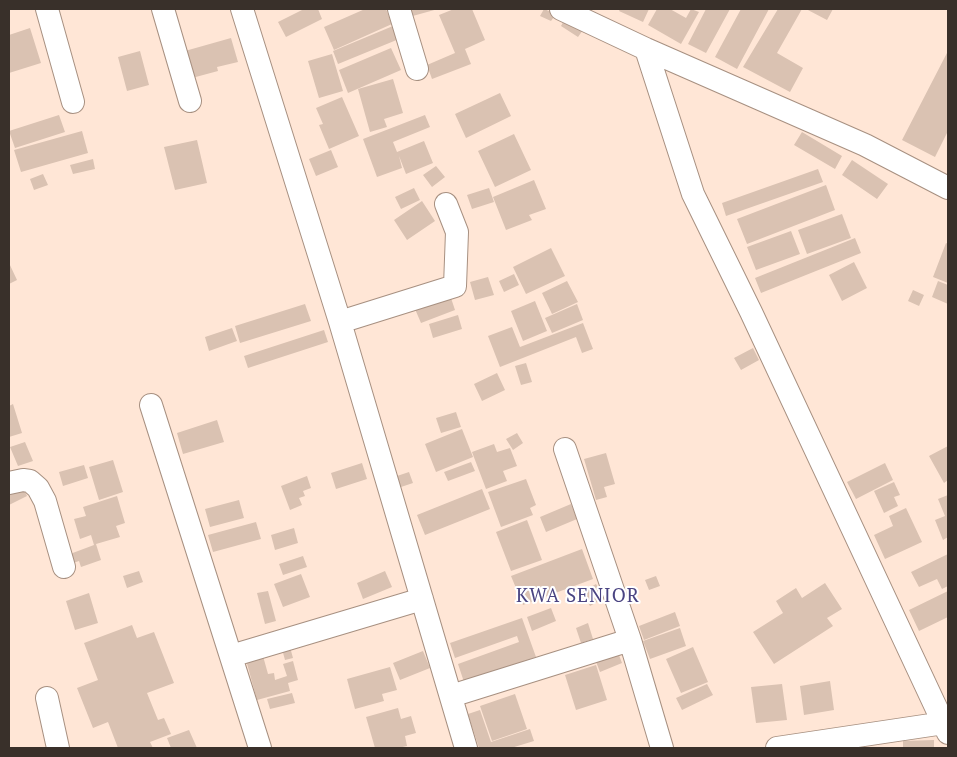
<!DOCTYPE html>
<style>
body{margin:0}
#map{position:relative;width:957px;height:757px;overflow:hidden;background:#ffe6d6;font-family:"PT Serif",serif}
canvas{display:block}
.frame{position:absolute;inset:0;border:10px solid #39302a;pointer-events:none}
</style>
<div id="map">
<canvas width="957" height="757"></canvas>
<div class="frame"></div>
</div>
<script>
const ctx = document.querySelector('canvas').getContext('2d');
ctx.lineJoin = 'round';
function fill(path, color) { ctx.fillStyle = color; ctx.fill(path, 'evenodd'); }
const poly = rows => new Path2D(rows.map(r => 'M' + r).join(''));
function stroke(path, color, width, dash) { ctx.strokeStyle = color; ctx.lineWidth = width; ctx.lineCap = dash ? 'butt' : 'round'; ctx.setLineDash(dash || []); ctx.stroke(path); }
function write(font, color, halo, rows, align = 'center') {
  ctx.font = font + ' "PT Serif",serif'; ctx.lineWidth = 4; ctx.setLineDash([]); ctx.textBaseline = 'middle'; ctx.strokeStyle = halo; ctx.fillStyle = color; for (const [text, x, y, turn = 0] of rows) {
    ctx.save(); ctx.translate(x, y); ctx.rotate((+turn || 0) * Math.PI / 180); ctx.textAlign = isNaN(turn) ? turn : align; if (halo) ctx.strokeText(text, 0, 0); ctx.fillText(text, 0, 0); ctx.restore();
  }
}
fill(poly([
 [304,9,318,9,322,19,286,37,278,22],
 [365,9,386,9,392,24,334,50,324,27],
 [406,9,438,9,409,17],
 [454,9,472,9,485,40,465,49,471,64,432,79,427,65,455,53,439,15],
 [544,9,556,14,551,21,540,16],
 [620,9,649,9,643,22,619,11],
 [657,9,670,9,686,18,691,9,699,12,681,44,648,25],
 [706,9,730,9,706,53,688,44],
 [741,9,769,9,737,69,715,57],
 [778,9,802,9,777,53,803,68,790,92,743,67],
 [806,9,833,9,827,20],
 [567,15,585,27,578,37,561,26],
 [393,26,399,39,338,64,333,51],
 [30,28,41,63,9,73,9,35],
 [231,38,238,62,217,67,218,71,192,78,185,51],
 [391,48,401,70,348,93,339,70],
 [140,51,149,85,127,91,118,57],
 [948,51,948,131,935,157,902,140],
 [332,54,343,91,319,98,308,61],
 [393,79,403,113,384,119,387,127,370,132,358,89],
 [500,93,511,116,466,138,455,114],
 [342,97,359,136,329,149,319,125,323,124,316,108],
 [59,115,65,132,15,148,9,131],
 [425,115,430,127,393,142,397,152,424,141,433,163,406,174,399,156,402,168,377,177,363,139],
 [82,131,88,153,21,172,14,150],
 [802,132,842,156,835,169,794,145],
 [514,134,531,170,495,187,478,151],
 [197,140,207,183,175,190,164,147],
 [331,150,338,167,316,176,309,159],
 [93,159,95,169,73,174,70,165],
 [852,160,888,184,877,199,842,175],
 [436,166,445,177,432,187,423,175],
 [818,169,823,182,726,216,722,203],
 [43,174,48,185,34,190,30,179],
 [534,180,546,209,529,215,532,220,506,230,493,197],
 [826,185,835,210,747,244,737,219],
 [414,188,420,200,401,209,395,197],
 [489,188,494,202,472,209,467,195],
 [422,201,435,221,407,240,394,220],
 [842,214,851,238,807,254,798,230],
 [791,231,800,254,756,270,747,247],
 [855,238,861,253,761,293,755,278],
 [946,243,948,244,948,283,933,277],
 [551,248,565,276,526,294,513,267],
 [854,262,867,288,842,301,829,275],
 [9,263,17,280,9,284],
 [514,274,519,285,504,292,499,281],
 [488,277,494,295,475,300,470,282],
 [567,281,578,302,552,314,542,293],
 [938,281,948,285,948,304,932,297],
 [913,290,924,295,919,306,908,301],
 [450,295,455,310,421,323,415,309],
 [535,301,547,331,523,341,511,311],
 [305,304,311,321,240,343,235,326],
 [577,304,583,320,552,333,545,318],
 [458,315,462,329,433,338,429,324],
 [583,323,593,349,582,353,576,337,500,367,488,336,512,327,520,347],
 [232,328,237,341,209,351,205,337],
 [324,330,328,342,248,368,244,356],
 [753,348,759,360,741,370,734,358],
 [526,363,532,382,521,385,515,366],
 [497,373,505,390,482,401,474,384],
 [13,404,22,433,9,437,9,406],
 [456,412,461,427,441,433,436,418],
 [217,420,224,442,183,454,177,433],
 [462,429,473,457,436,472,425,444],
 [517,433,523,443,513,450,506,439],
 [25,442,33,461,18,466,10,447],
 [494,444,497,452,510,448,517,466,503,471,507,481,486,489,472,452],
 [948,446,948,480,944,483,929,456],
 [606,453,615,484,604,487,607,497,596,500,584,459],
 [113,460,123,492,99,500,89,467],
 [471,462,475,471,448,481,444,472],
 [362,463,367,479,336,489,331,473],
 [885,463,893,480,856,499,847,482],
 [84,465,88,478,63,486,59,472],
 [409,472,413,483,401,487,397,476],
 [307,476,311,488,303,491,305,496,299,498,302,505,290,510,281,486],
 [526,479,536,505,530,508,533,515,501,527,488,492],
 [894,482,900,495,894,497,898,506,884,513,874,491],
 [21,483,27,496,9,505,9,488],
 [482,489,490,509,425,535,417,515],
 [948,495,948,537,943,540,935,520,945,516,938,499],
 [117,496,125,523,116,526,120,537,96,544,101,560,81,567,79,561,73,563,70,554,94,545,91,535,80,539,74,519,86,516,83,507],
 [239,500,244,518,210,527,205,509],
 [571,504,577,519,546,532,540,517],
 [906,508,922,542,885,559,874,535,893,526,889,516],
 [527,520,542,560,511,571,496,532],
 [256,522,261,539,213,552,208,535],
 [294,528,298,543,275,550,271,535],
 [582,549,593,579,523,605,511,576],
 [948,554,948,586,942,589,937,579,919,587,911,572],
 [303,556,307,567,283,575,279,564],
 [139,571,143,582,127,588,123,576],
 [385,571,392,587,363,599,357,583],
 [301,574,310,597,283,607,274,584],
 [656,576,660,586,649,590,645,580],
 [825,583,842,609,827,618,833,626,774,664,753,632,783,613,776,601,796,588,802,598],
 [596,584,604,598,590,606,582,592],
 [268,591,276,621,265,624,257,593],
 [948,591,948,617,919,631,909,610],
 [89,593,98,623,75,630,66,601],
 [551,608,556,621,532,631,527,617],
 [675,612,680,626,644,640,639,626],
 [522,618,536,657,464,682,458,664,519,642,517,636,455,658,450,643],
 [588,623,593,639,581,643,576,628],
 [132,625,137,638,154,632,174,683,147,693,158,720,164,718,171,734,150,742,153,748,118,748,108,722,93,728,77,688,98,680,84,643],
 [680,628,686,646,650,659,643,641],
 [290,647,293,658,285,660,282,649],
 [693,647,708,682,681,693,666,659],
 [617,650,622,663,600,672,595,659],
 [423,651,430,668,400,680,393,663],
 [263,656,268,674,274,673,275,680,287,676,283,664,293,661,298,680,288,683,290,691,257,700,246,660],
 [596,665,607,700,576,710,565,675],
 [390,667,397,690,382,694,384,701,355,709,347,679],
 [830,681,834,710,804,715,800,686],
 [707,684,713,695,682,710,676,698],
 [782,684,787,720,756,723,751,687],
 [292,693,295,703,270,709,267,699],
 [515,694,527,729,492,741,480,706],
 [398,708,401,719,411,716,416,733,405,736,407,746,398,748,375,748,366,717],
 [480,710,491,742,530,729,534,741,511,748,479,748,468,714],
 [189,730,197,748,171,748,167,738],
 [934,740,934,748,903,748,903,741]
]), '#dac2b2');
const minor = poly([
 [47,9,73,102],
 [163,9,190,101],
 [242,9,340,322,466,748],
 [399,9,417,69],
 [561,9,646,49,865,145,948,188],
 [646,49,693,194,751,312,948,733],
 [340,322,455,286,457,232,446,204],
 [151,405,260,748],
 [565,449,630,640,662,748],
 [9,483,23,480,30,481,38,488,45,501,64,567],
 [231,656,422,599],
 [451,696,630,640],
 [47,698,58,748],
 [777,748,944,723]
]);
stroke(minor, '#a79081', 24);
stroke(minor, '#fff', 22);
ctx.letterSpacing = '1px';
write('19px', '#4a4482', '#fff', [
 ["KWA SENIOR",578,597]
]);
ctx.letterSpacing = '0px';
</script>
